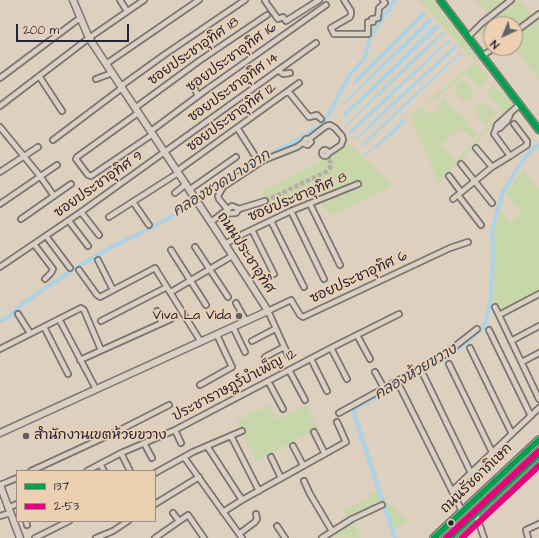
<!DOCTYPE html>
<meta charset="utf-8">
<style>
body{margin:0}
#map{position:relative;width:539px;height:538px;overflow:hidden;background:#ded0bf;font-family:"Architects Daughter",sans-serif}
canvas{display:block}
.legend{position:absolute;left:16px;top:470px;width:140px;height:52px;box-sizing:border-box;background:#ebd1b2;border:1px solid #9b8b82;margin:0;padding:5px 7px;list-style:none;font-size:12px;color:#22223b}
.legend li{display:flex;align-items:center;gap:8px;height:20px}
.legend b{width:20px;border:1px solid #9b8b82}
.north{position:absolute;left:483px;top:16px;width:40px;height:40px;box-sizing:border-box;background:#ebd1b2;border:1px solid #9b8b82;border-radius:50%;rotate:224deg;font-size:11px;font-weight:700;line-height:16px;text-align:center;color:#22223b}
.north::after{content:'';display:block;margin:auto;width:14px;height:18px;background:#645f69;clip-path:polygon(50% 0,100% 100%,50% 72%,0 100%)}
.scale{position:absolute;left:16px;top:24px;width:113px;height:18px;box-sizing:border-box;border:2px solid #22223b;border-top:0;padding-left:5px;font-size:12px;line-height:14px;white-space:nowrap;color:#22223b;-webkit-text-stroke:3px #ebd1b2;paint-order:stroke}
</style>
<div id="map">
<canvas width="539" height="538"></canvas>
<ul class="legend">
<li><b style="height:5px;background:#029f50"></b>137</li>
<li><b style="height:5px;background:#e5007d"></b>2-53</li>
</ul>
<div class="north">N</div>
<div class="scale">200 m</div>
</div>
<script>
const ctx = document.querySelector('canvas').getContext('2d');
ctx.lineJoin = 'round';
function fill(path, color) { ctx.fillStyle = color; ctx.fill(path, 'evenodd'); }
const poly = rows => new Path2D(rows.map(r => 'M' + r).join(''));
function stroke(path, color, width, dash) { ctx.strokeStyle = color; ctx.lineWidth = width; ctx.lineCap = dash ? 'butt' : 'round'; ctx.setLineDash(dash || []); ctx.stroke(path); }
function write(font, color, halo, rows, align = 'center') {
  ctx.font = font + ' "Architects Daughter","Playpen Sans Thai",sans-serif'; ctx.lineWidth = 3.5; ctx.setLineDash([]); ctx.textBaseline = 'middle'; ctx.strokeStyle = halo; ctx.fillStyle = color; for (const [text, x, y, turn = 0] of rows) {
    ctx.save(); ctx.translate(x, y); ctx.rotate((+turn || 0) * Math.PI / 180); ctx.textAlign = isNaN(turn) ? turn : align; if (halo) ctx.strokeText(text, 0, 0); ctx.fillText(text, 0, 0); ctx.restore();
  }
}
fill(poly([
 [419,0,433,0,478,59,475,63,489,77,487,80,480,88,465,74,437,98,433,99,422,108,429,114,437,111,441,105,440,101,448,93,444,99,469,123,468,125,477,134,483,129,474,138,472,138,460,128,441,146,456,160,502,113,502,109,486,93,493,86,496,89,499,88,514,104,439,183,410,116,475,62],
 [475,0,499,0,501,3,500,6,489,14],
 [518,1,522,3,533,16,515,29,515,24,505,24,497,14,504,7,508,7,512,10,513,8,512,4,514,2],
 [539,16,539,80,515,48,515,34],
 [493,18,498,24,491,24,491,46,481,35,479,31,489,20],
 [461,81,463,81,475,93,466,101,464,99,463,100,453,90],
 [483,101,494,112,496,110,498,112,485,126,485,124,477,116,479,114,475,110],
 [349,143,392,187,329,216,315,188,266,208,264,199,261,191,299,173],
 [523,169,539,189,539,292,496,315,492,306,494,289,495,229,500,211,511,222,521,212,506,194],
 [305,404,318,428,257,461,236,421,269,405,277,420],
 [539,446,539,450,504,480,443,538,439,538,512,468],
 [377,492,382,504,347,519,344,511],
 [384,499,408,523,393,529],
 [352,522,361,538,328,537,340,529]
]), '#c7d7aa');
fill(poly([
 [424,11,426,13,423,17,370,70,351,87,355,79],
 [429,18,433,21,341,107,340,106,358,88],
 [436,24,438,26,438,29,345,117,343,117,343,114],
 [443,32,446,32,346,127,346,125,411,60],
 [450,38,450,40,447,44,351,134,349,133,351,129],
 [456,44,457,47,452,52,355,141,356,138,370,123],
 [461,52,462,54,459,56,362,147,361,145,424,85],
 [402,119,405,121,398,130,367,155,365,154,364,152,368,152,394,128]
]), '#acd4e6');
stroke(poly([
 [362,76,373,87],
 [375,89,384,98],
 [386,100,397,110],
 [399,113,403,117,404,120]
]), '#acd4e6', 1);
stroke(poly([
 [0,321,7,318,26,301,71,271,106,250,157,225,192,204,202,196,264,156,294,142,320,126,324,123,350,74,365,58,370,37,395,0],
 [395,538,354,414,355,409,426,370,450,356,481,330,486,320,490,305,493,256,492,231,502,194,516,170,529,152,539,145]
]), '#acd4e6', 4);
stroke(poly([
 [265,201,326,172,330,168,331,163,327,157]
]), '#b8ada5', 4.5, [4.5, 2]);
const street = poly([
 [120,0,127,11],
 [266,0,265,1,278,19,283,17,286,21,319,0],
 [344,0,351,11,351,14,350,17,331,28,334,34,368,34,368,22,373,22,372,19,378,18,379,8,385,3,383,0],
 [515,32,539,14],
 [468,37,482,23,511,0],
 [482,56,494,48],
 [106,64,199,0],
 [278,70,283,74,290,73],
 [39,76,62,111],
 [0,78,80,18],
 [96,79,112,73],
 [121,86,164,55,245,0],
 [194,87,198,96],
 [288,91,309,117,317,115,321,119],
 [0,106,89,38,144,0],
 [135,108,199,61,267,15],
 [138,113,77,157,76,159,88,175,91,176,153,134],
 [510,115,507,121,500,128,496,129,497,125,519,105],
 [0,127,40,176,54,196],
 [238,129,257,159],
 [151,131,206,90,326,5],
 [309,139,326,126,330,125,335,128,342,136,343,140,341,145,329,153],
 [53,140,122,88],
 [476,148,492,167],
 '322 153a3 3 0 1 1 6 0a3 3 0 1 1-6 0Z',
 [510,156,527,145,527,141,514,124],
 [461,164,492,203],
 [177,171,299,83],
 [0,172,38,147],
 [449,176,461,192],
 [189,190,236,157],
 [175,193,186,184],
 [458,195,481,225],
 [453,199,492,167,510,156,494,134,496,129],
 [133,202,149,225],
 [0,204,57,165],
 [310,204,340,265],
 [239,209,265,201],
 [228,210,219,199,218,196,223,187,264,160,297,147,304,142,306,139,309,139,311,142,308,145,305,144,304,142],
 [291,211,324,279],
 [81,212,99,235],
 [109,217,178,173],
 [21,219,71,184],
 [69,221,88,246],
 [271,221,304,287],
 [211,222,232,206,239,209,236,213,222,214],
 [252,230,274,274],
 [46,236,70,268],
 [34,244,53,269,51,273,45,279],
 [225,244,245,233,291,211,358,184],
 [195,247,228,297],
 [171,250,206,305],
 [98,260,113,290],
 [0,267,81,212,316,43],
 [79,270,97,295,100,297,155,268,201,342],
 [171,292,232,256],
 [236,303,246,321],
 [495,307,539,399],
 [157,311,162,323],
 [18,314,30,333],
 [499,315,539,294],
 [59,319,96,389],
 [101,321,167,287],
 [44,327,68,374],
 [233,327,245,352],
 [489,330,531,416],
 [357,335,370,359],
 [252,341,275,329],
 [511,341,539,326],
 [331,348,347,379],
 [470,348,512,434],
 [0,349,81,308,84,310,101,350],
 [288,355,268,311,291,300,300,315,303,317,450,248,468,242],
 [265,357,284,347],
 [311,359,327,391],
 [80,360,171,319],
 [522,362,539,353],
 [449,364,493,454],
 [289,370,305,400],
 [375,372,384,388],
 [423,374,471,473],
 [268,381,283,409],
 [397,381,452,491],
 [200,385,232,367,217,335],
 [339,413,444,355,477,329],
 [175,430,181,443],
 [314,432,325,454],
 [231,436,259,491],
 [144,443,152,458],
 [207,446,242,500],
 [293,446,303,465],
 [121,453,130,471],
 [184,457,242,538],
 [271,457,281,478],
 [100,464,104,471],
 [31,471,120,430,169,405],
 [87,471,121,453,175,430,331,348,399,314],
 [155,473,193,452,242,431],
 [304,481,310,494,332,531],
 [0,485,17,478],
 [155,504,199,477],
 [8,508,17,504],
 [462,511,452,491,539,408],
 [223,512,242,500,346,442,337,422],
 [173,513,179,521],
 [476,514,484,538],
 [0,516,10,513],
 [26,521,27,525],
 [277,526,285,538],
 [239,534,255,522,257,519,256,514],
 [35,538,69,521],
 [96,538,113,531,128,521],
 [155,538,188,515,204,538],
 [322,538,352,519,382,505],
 [528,538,526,530,539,524]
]);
const secondary = poly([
 [440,0,539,130],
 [0,433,268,311,214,227,89,38,73,0],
 [0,485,20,538]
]);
const primary = poly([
 [434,538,539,440],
 [450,538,539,455]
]);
stroke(street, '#7b7572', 8);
stroke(secondary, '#7b7572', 9);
stroke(primary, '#7b7572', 10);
stroke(street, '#d9cfc4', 4.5);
stroke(secondary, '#d9cfc4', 6);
stroke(primary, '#dbd0c0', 7);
stroke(poly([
 [440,0,539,130],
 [434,538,539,440],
 [450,538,539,455]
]), '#029f50', 6);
stroke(poly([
 [446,538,539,451],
 [462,538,539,466]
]), '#e5007d', 6);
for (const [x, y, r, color] of [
 [239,316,4,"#645f69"],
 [26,436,4,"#645f69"],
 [451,523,3.5,"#22223b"]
]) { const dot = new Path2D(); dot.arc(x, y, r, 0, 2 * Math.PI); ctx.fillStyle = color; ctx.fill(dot); stroke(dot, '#ebd1b2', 1.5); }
write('14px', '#22223b', '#ebd1b2', [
 ["ซอยประชาอุทิศ 18",194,52,-35],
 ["ซอยประชาอุทิศ 16",232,58,-36],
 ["ซอยประชาอุทิศ 14",234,88,-36],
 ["ซอยประชาอุทิศ 12",232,118,-36],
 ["ซอยประชาอุทิศ 9",99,185,-35],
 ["ซอยประชาอุทิศ 8",298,198,-23],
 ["ถนนประชาอุทิศ",245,253,57],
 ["ซอยประชาอุทิศ 6",359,278,-25],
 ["ประชาราษฎร์บำเพ็ญ 12",235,386,-28],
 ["ถนนรัชดาภิเษก",477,479,-44]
]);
write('14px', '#22223b', '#ebd1b2', [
 ["Viva La Vida",231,316],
 ["สำนักงานเขตห้วยขวาง",34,436,"left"]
], 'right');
write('italic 15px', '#333d57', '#ebd1b2', [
 ["คลองชวดบางจาก",222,184,-32],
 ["คลองห้วยขวาง",416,373,-31]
]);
</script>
